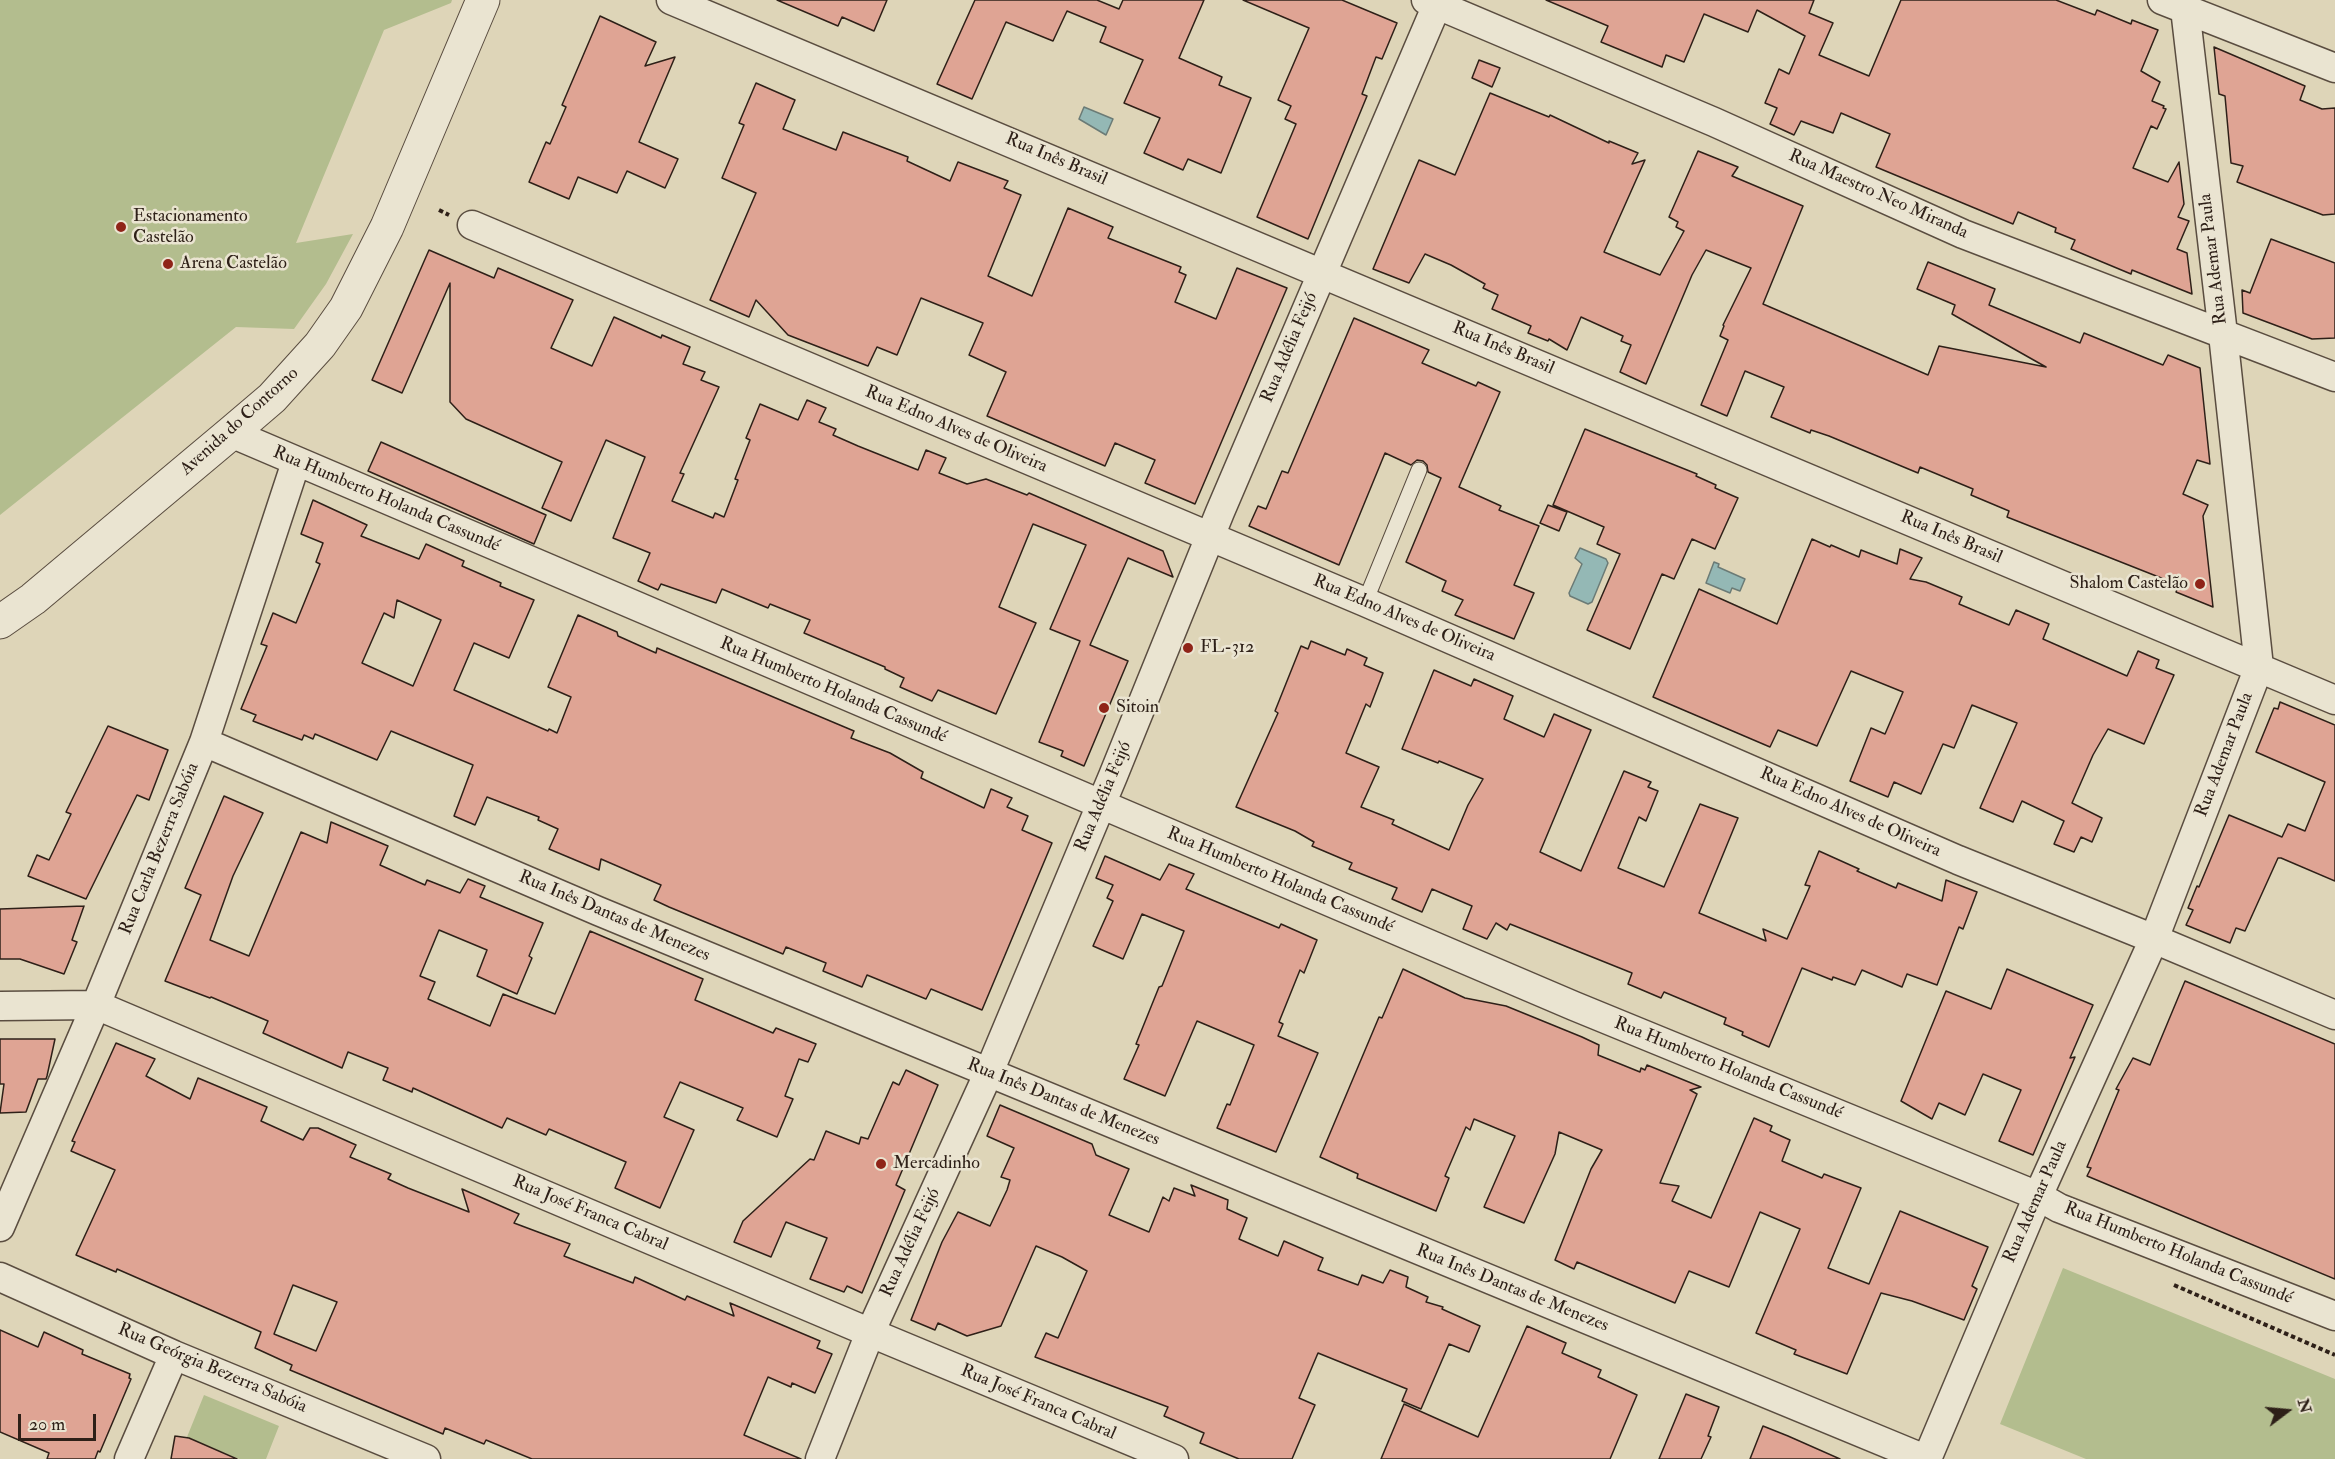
<!DOCTYPE html>
<meta charset="utf-8">
<style>
body{margin:0}
#map{position:relative;width:2335px;height:1459px;overflow:hidden;background:#ded5b8;font-family:"IM FELL Double Pica",serif}
canvas{display:block}
.north{position:absolute;left:2257px;top:1381px;width:60px;height:60px;-webkit-text-stroke:4px #eae4d1;paint-order:stroke;rotate:74deg;font-size:16px;font-weight:700;line-height:24px;text-align:center;color:#2e2018}
.north::after{content:'';display:block;margin:auto;width:21px;height:27px;background:#2e2018;clip-path:polygon(50% 0,100% 100%,50% 72%,0 100%)}
.scale{position:absolute;left:18px;top:1414px;width:78px;height:27px;box-sizing:border-box;border:3px solid #2e2018;border-top:0;padding-left:8px;font-size:18px;line-height:21px;white-space:nowrap;color:#2e2018;-webkit-text-stroke:4px #eae4d1;paint-order:stroke}
</style>
<div id="map">
<canvas width="2335" height="1459"></canvas>
<div class="north">N</div>
<div class="scale">20 m</div>
</div>
<script>
const ctx = document.querySelector('canvas').getContext('2d');
ctx.lineJoin = 'round';
function fill(path, color) { ctx.fillStyle = color; ctx.fill(path, 'evenodd'); }
const poly = rows => new Path2D(rows.map(r => 'M' + r).join(''));
function stroke(path, color, width, dash) { ctx.strokeStyle = color; ctx.lineWidth = width; ctx.lineCap = dash ? 'butt' : 'round'; ctx.setLineDash(dash || []); ctx.stroke(path); }
function write(font, color, halo, rows, align = 'center') {
  ctx.font = font + ' "IM FELL Double Pica",serif'; ctx.lineWidth = 5; ctx.setLineDash([]); ctx.textBaseline = 'middle'; ctx.strokeStyle = halo; ctx.fillStyle = color; for (const [text, x, y, turn = 0] of rows) {
    ctx.save(); ctx.translate(x, y); ctx.rotate((+turn || 0) * Math.PI / 180); ctx.textAlign = isNaN(turn) ? turn : align; if (halo) ctx.strokeText(text, 0, 0); ctx.fillText(text, 0, 0); ctx.restore();
  }
}
fill(poly([
 [0,0,452,0,451,3,384,30,296,243,353,234,326,284,294,329,236,327,0,515],
 [2063,1268,2335,1379,2335,1459,2086,1459,2000,1424],
 [204,1395,279,1426,266,1459,239,1459,187,1437]
]), '#b3bd8e');
const water = poly([
 [1084,107,1113,119,1106,135,1079,119,1084,107],
 [1580,548,1606,559,1608,563,1592,602,1588,604,1570,596,1569,593,1582,564,1575,558,1580,548],
 [1714,562,1719,564,1718,567,1745,579,1740,591,1732,588,1730,593,1706,583,1714,562]
]);
fill(water, '#94b8b5');
stroke(water, '#6b7b76', 1.5);
const building = poly([
 [777,0,887,0,874,31,842,17,838,26,777,0],
 [975,0,1097,0,1119,9,1123,0,1204,0,1179,58,1222,77,1219,85,1251,98,1221,173,1188,159,1183,170,1144,153,1160,118,1124,103,1143,60,1100,42,1106,27,1067,11,1053,41,1006,22,972,99,937,84,975,0],
 [1243,0,1342,0,1397,23,1382,59,1376,57,1362,94,1367,96,1308,239,1257,217,1296,124,1285,119,1291,106,1278,100,1309,28,1243,0],
 [1546,0,1814,0,1809,13,1833,23,1819,55,1869,76,1901,0,2056,0,2095,15,2097,10,2131,24,2132,20,2158,30,2141,71,2160,82,2152,101,2164,106,2163,108,2166,109,2157,129,2151,126,2133,168,2168,182,2179,162,2184,204,2178,217,2189,221,2177,249,2187,253,2192,294,2132,270,2131,274,2071,249,2075,240,2055,232,2056,228,2018,212,2013,224,1876,167,1890,134,1841,113,1833,133,1801,121,1794,135,1770,124,1777,108,1765,103,1779,69,1789,74,1805,36,1757,10,1748,32,1704,14,1684,62,1666,55,1662,67,1601,42,1608,26,1546,0],
 [600,16,656,42,645,66,675,57,639,142,678,159,665,188,627,171,617,193,578,177,569,199,529,182,546,142,550,144,566,107,562,105,600,16],
 [2214,47,2305,86,2300,100,2322,109,2335,108,2335,214,2323,215,2237,182,2243,166,2231,163,2225,96,2219,94,2214,47],
 [1479,60,1500,68,1492,87,1472,78,1479,60],
 [756,83,795,100,783,129,836,150,843,132,908,157,907,161,950,181,958,162,1008,181,1004,188,1021,195,988,276,1032,296,1068,208,1113,227,1108,238,1181,267,1179,272,1186,275,1175,302,1216,319,1237,268,1287,288,1195,504,1145,483,1155,460,1115,443,1105,466,987,416,1006,372,969,355,983,323,921,298,897,355,877,347,868,366,788,335,756,300,749,317,710,300,756,193,722,178,744,125,739,123,756,83],
 [1490,93,1549,117,1550,115,1609,143,1609,141,1638,153,1632,164,1645,160,1604,252,1660,275,1684,231,1676,227,1678,222,1669,217,1698,151,1738,167,1732,176,1803,206,1763,304,1928,375,1939,346,2046,367,1952,314,1955,305,1917,289,1928,262,1995,289,1989,305,2080,343,2084,333,2163,365,2168,355,2200,368,2210,464,2197,460,2183,494,2208,505,2203,516,2213,607,2176,592,2179,585,2007,517,2009,511,1971,495,1973,489,1920,467,1918,473,1829,436,1811,430,1810,433,1771,417,1784,387,1745,371,1727,416,1701,405,1728,340,1720,336,1724,326,1723,325,1751,268,1706,250,1692,275,1646,384,1620,372,1631,345,1621,341,1623,336,1581,317,1567,350,1549,339,1548,341,1528,333,1531,326,1492,309,1498,295,1483,288,1485,284,1451,265,1425,254,1409,283,1373,269,1419,160,1455,175,1490,93],
 [2271,239,2335,263,2335,338,2312,339,2243,313,2242,290,2250,293,2271,239],
 [429,250,494,278,498,268,573,300,551,348,592,366,614,317,661,338,662,335,690,347,683,364,705,372,701,380,719,387,680,473,684,474,672,501,713,518,715,513,724,517,738,480,735,479,750,440,746,438,760,404,798,420,807,400,826,408,819,422,836,429,833,435,858,446,918,470,926,450,946,458,939,473,967,484,986,479,1027,495,1029,493,1163,551,1173,577,1128,558,1090,645,1128,661,1084,766,1061,756,1063,751,1039,742,1080,641,1050,629,1086,545,1033,524,999,607,1036,623,996,714,938,690,932,701,900,687,904,678,885,669,885,667,804,633,810,620,770,604,768,608,722,589,716,603,661,584,658,590,638,581,650,553,613,538,645,457,606,440,571,521,542,508,562,462,466,419,450,402,450,283,402,393,372,380,429,250],
 [1354,318,1429,350,1422,363,1476,386,1478,382,1500,392,1459,487,1501,506,1499,510,1539,526,1514,585,1534,593,1514,639,1455,615,1463,600,1442,591,1446,581,1406,562,1441,478,1428,472,1427,465,1423,461,1417,460,1411,465,1385,453,1339,565,1249,526,1258,506,1266,509,1282,471,1288,473,1354,318],
 [1585,429,1697,474,1696,476,1716,485,1715,488,1738,498,1715,549,1692,539,1674,579,1662,574,1630,649,1587,630,1620,554,1597,544,1604,527,1553,505,1585,429],
 [381,442,546,515,534,544,368,471,381,442],
 [313,500,367,525,361,536,419,559,426,544,464,561,462,566,501,583,500,586,534,600,509,658,474,643,454,690,548,731,549,729,557,733,571,697,548,687,578,615,617,632,618,636,656,653,657,648,854,731,851,738,890,753,923,772,921,778,984,808,991,789,1012,798,1007,807,1028,816,1022,830,1052,843,982,1010,931,989,926,999,867,975,862,987,823,971,826,963,786,947,783,954,669,907,654,900,661,885,601,859,599,870,549,849,558,829,538,820,539,817,487,797,475,825,454,816,473,765,391,731,377,760,315,734,313,739,304,735,302,740,253,721,256,715,241,709,267,646,261,644,273,613,296,623,320,564,316,562,323,543,301,534,313,500],
 [397,600,441,620,413,686,362,663,384,613,394,618,397,600],
 [1548,505,1567,512,1559,531,1540,523,1548,505],
 [1812,539,1830,547,1831,545,1859,557,1861,550,1897,564,1900,549,1922,558,1910,579,1926,582,1962,597,1959,604,2009,625,2016,610,2049,624,2043,639,2127,676,2138,651,2159,660,2156,668,2174,675,2144,744,2108,729,2093,755,2072,803,2102,818,2092,842,2081,837,2074,852,2054,844,2064,821,2022,801,2013,822,1980,808,2017,723,1972,705,1954,748,1943,744,1921,794,1894,782,1888,797,1850,781,1871,728,1885,734,1903,692,1851,671,1817,746,1778,730,1770,747,1653,697,1699,589,1777,624,1812,539],
 [1311,641,1345,655,1347,649,1367,658,1364,665,1383,673,1370,707,1366,704,1346,753,1379,767,1361,807,1394,820,1392,824,1449,850,1468,805,1483,779,1439,761,1438,763,1402,749,1434,670,1471,686,1474,679,1513,696,1504,719,1544,737,1554,714,1591,730,1540,852,1581,871,1624,771,1651,782,1648,787,1658,791,1646,821,1639,817,1618,868,1664,887,1700,804,1738,818,1699,913,1766,941,1763,929,1787,939,1810,886,1805,885,1819,851,1859,869,1857,871,1896,888,1898,883,1942,901,1946,880,1977,892,1963,929,1959,927,1937,985,1907,974,1902,987,1862,970,1855,985,1833,977,1832,980,1802,968,1769,1047,1742,1035,1743,1032,1724,1024,1726,1018,1664,992,1661,998,1628,984,1632,973,1510,924,1507,930,1496,923,1487,939,1463,929,1472,906,1432,889,1422,912,1392,899,1397,888,1349,869,1352,863,1312,846,1314,842,1295,831,1236,807,1278,713,1275,711,1301,646,1308,649,1311,641],
 [2280,702,2335,725,2335,881,2281,858,2278,858,2245,931,2236,928,2230,943,2186,925,2193,910,2188,908,2197,886,2199,887,2229,815,2282,837,2288,824,2305,831,2325,782,2256,752,2274,708,2278,709,2280,702],
 [108,726,168,750,149,800,137,795,86,899,28,876,37,855,49,860,71,814,66,812,108,726],
 [224,796,263,813,233,876,210,940,249,956,301,832,327,843,331,822,388,846,380,865,425,885,427,880,460,893,468,879,485,886,480,897,543,923,529,956,532,958,517,994,477,976,487,950,439,930,420,976,435,982,428,999,490,1026,503,994,555,1014,590,931,703,979,695,1000,773,1033,776,1028,816,1044,808,1062,799,1059,785,1096,793,1099,777,1137,737,1120,743,1108,680,1082,664,1117,694,1130,660,1208,615,1188,626,1162,549,1129,546,1135,507,1118,502,1128,413,1088,412,1092,383,1080,388,1068,348,1052,342,1068,263,1033,268,1021,211,997,210,998,165,981,201,895,185,888,224,796],
 [1105,856,1160,880,1169,864,1194,874,1186,889,1279,928,1281,924,1317,940,1304,973,1300,970,1279,1022,1283,1024,1278,1036,1318,1053,1276,1152,1217,1128,1227,1104,1230,1105,1254,1045,1197,1021,1165,1096,1124,1079,1139,1045,1136,1044,1159,987,1162,986,1184,931,1142,914,1123,959,1093,946,1113,901,1107,898,1113,885,1096,878,1105,856],
 [84,906,72,940,77,942,64,974,20,959,0,959,0,909,84,906],
 [1403,969,1465,998,1506,1006,1582,1037,1599,1045,1598,1055,1640,1072,1641,1068,1645,1070,1647,1065,1701,1087,1690,1090,1697,1094,1660,1183,1679,1186,1672,1201,1711,1218,1754,1118,1772,1126,1770,1131,1790,1140,1782,1161,1822,1178,1824,1174,1861,1188,1828,1268,1869,1284,1900,1211,1988,1247,1972,1286,1977,1289,1964,1320,1912,1301,1881,1293,1847,1374,1794,1354,1796,1350,1756,1333,1800,1229,1760,1212,1729,1287,1689,1271,1675,1303,1577,1262,1574,1269,1555,1260,1591,1169,1602,1150,1559,1132,1555,1154,1524,1223,1484,1207,1515,1136,1474,1119,1470,1130,1466,1127,1445,1176,1449,1178,1436,1211,1357,1178,1358,1174,1320,1157,1379,1017,1382,1018,1403,969],
 [2007,969,2093,1005,2070,1058,2075,1057,2033,1155,1999,1141,2021,1090,1983,1074,1965,1115,1939,1103,1932,1119,1901,1101,1946,991,1991,1009,2007,969],
 [2185,981,2335,1044,2335,1279,2087,1176,2091,1168,2087,1167,2119,1090,2116,1089,2133,1058,2150,1065,2185,981],
 [0,1039,55,1039,47,1076,46,1079,38,1079,26,1112,0,1113,4,1084,0,1084,0,1039],
 [116,1043,155,1059,146,1076,190,1099,198,1078,267,1107,261,1121,303,1140,310,1128,318,1128,356,1145,350,1157,391,1174,388,1179,408,1188,469,1212,462,1189,519,1214,514,1223,570,1244,564,1256,633,1283,635,1277,685,1300,687,1296,734,1316,730,1303,820,1341,817,1348,832,1354,815,1393,792,1383,791,1387,768,1377,744,1435,801,1459,532,1459,486,1440,484,1444,445,1428,443,1434,290,1370,292,1365,255,1348,261,1332,117,1269,116,1272,76,1255,115,1170,71,1151,75,1142,72,1141,116,1043],
 [293,1285,337,1302,316,1351,274,1334,293,1285],
 [906,1070,938,1085,896,1185,905,1190,862,1293,847,1286,844,1292,810,1279,827,1238,806,1230,786,1222,771,1257,734,1242,743,1221,810,1159,814,1160,826,1131,859,1144,861,1137,868,1139,893,1082,899,1085,906,1070],
 [1000,1105,1092,1144,1096,1155,1129,1169,1109,1215,1149,1232,1163,1197,1169,1201,1174,1188,1195,1196,1191,1185,1228,1200,1227,1209,1247,1218,1239,1239,1278,1256,1284,1241,1323,1258,1318,1270,1358,1285,1362,1275,1383,1283,1390,1270,1408,1277,1406,1287,1428,1297,1426,1302,1443,1307,1442,1309,1480,1326,1469,1352,1449,1344,1421,1409,1402,1401,1407,1389,1318,1353,1299,1398,1315,1405,1292,1459,1239,1459,1200,1443,1204,1433,1164,1416,1168,1407,1035,1357,1046,1333,1058,1338,1087,1271,1062,1257,1036,1246,1001,1326,967,1336,938,1323,935,1330,911,1320,942,1242,958,1212,990,1226,1007,1190,1010,1180,1001,1177,1014,1148,987,1136,1000,1105],
 [1527,1326,1566,1343,1562,1353,1601,1370,1598,1377,1637,1395,1610,1459,1381,1459,1404,1404,1478,1437,1527,1326],
 [0,1330,38,1347,44,1332,83,1350,82,1354,130,1374,129,1378,131,1379,100,1452,98,1451,95,1459,47,1459,49,1453,0,1432,0,1330],
 [1686,1394,1719,1407,1708,1436,1711,1437,1701,1459,1659,1459,1686,1394],
 [1763,1426,1788,1436,1840,1459,1750,1459,1763,1426],
 [175,1436,189,1438,237,1459,171,1459,175,1436]
]);
fill(building, '#dfa494');
stroke(building, '#2e2018', 1.5);
const service = poly([
 [1365,602,1419,470]
]);
const minor = poly([
 [671,0,2335,700],
 [1426,0,1714,122,1963,234,2335,377],
 [2162,0,2335,68],
 [472,225,1365,602,1958,860,2154,939,2335,1015],
 [231,433,1574,1006,2038,1196,2059,1208,2335,1316],
 [204,742,598,911,1925,1459],
 [0,1006,96,1005,859,1328,1174,1459],
 [0,1227,96,1005,204,742,296,462],
 [0,1277,174,1355,426,1459],
 [129,1459,174,1355],
 [820,1459,870,1333,989,1072,1113,776,1220,512,1439,0],
 [1927,1459,2038,1196,2154,939,2259,667,2223,334,2184,0]
]);
const tertiary = poly([
 [0,622,33,599,231,433,272,398,320,345,346,308,387,227,483,0]
]);
stroke(service, '#5a4d40', 17);
stroke(minor, '#5a4d40', 31);
stroke(tertiary, '#5a4d40', 35);
stroke(poly([
 [439,210,449,215],
 [2174,1285,2335,1355]
]), '#2e2018', 4, [4.5, 3]);
stroke(service, '#eae4d1', 15);
stroke(minor, '#eae4d1', 28);
stroke(tertiary, '#eae4d1', 33);
for (const [x, y, r, color] of [
 [121,227,6,"#8f2418"],
 [168,264,6,"#8f2418"],
 [2200,584,6,"#8f2418"],
 [1188,648,6,"#8f2418"],
 [1104,708,6,"#8f2418"],
 [881,1164,6,"#8f2418"]
]) { const dot = new Path2D(); dot.arc(x, y, r, 0, 2 * Math.PI); ctx.fillStyle = color; ctx.fill(dot); stroke(dot, '#eae4d1', 2); }
write('18px', '#2e2018', '#eae4d1', [
 ["Rua Inês Brasil",1056,160,23],
 ["Rua Maestro Neo Miranda",1878,195,24],
 ["Rua Ademar Paula",2214,259,-97],
 ["Rua Adélia Feijó",1290,348,-67],
 ["Rua Inês Brasil",1503,349,23],
 ["Avenida do Contorno",240,422,-42],
 ["Rua Edno Alves de Oliveira",956,430,23],
 ["Rua Humberto Holanda Cassundé",386,500,23],
 ["Rua Inês Brasil",1951,538,23],
 ["Rua Edno Alves de Oliveira",1404,619,23],
 ["Rua Humberto Holanda Cassundé",833,691,23],
 ["Rua Ademar Paula",2225,755,-69],
 ["Rua Adélia Feijó",1104,797,-67],
 ["Rua Edno Alves de Oliveira",1850,813,24],
 ["Rua Carla Bezerra Sabóia",160,849,-68],
 ["Rua Humberto Holanda Cassundé",1280,881,23],
 ["Rua Inês Dantas de Menezes",614,917,23],
 ["Rua Humberto Holanda Cassundé",1728,1069,22],
 ["Rua Inês Dantas de Menezes",1063,1103,22],
 ["Rua Ademar Paula",2036,1202,-66],
 ["Rua José Franca Cabral",590,1214,23],
 ["Rua Adélia Feijó",911,1243,-65],
 ["Rua Humberto Holanda Cassundé",2178,1254,22],
 ["Rua Inês Dantas de Menezes",1512,1289,22],
 ["Rua Geórgia Bezerra Sabóia",212,1369,23],
 ["Rua José Franca Cabral",1038,1403,23]
]);
write('18px', '#2e2018', '#eae4d1', [
 ["Estacionamento",133,217],
 ["Castelão",133,238],
 ["Arena Castelão",180,264],
 ["Shalom Castelão",2188,584,"right"],
 ["FL-312",1200,648],
 ["Sitoin",1116,708],
 ["Mercadinho",893,1164]
], 'left');
</script>
